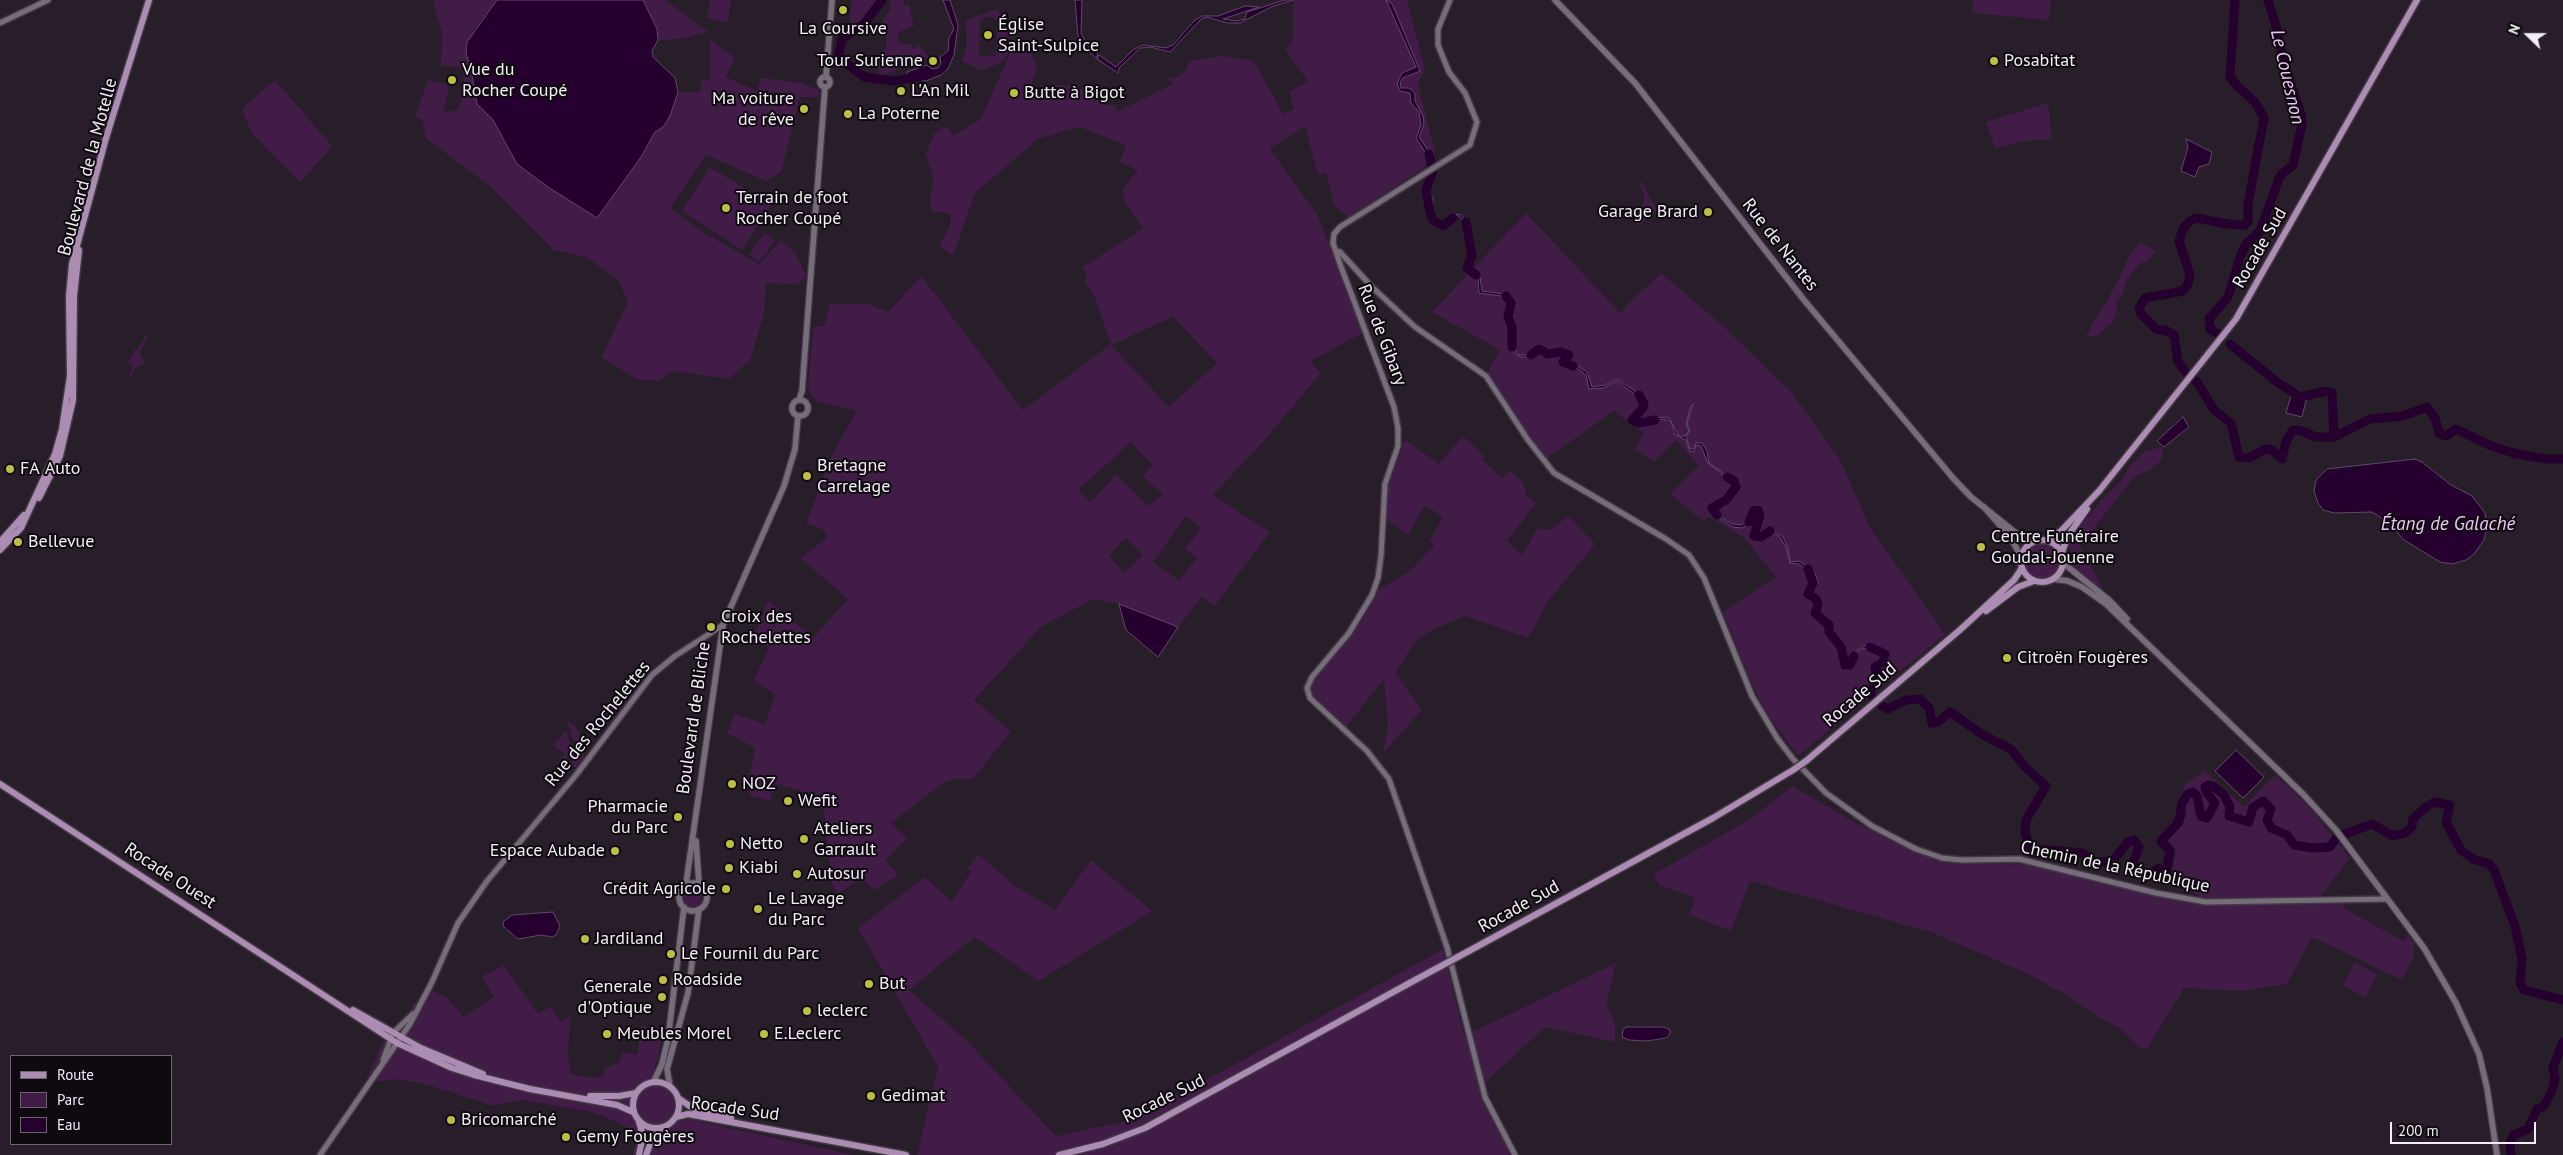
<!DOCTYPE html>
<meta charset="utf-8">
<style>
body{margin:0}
#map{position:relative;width:2563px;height:1155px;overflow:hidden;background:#271e29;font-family:"PT Sans",sans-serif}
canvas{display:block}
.legend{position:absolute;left:10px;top:1055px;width:162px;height:90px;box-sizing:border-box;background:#0e0a0f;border:1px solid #6a656b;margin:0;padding:6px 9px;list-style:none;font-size:15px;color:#f3edf5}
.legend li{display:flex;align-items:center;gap:10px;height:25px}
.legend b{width:25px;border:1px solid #6a656b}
.north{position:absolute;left:2503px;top:10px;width:50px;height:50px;-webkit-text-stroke:4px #0e0a0f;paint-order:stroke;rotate:292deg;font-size:14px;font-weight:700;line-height:20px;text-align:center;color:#f3edf5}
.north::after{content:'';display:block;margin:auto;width:18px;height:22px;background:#f3edf5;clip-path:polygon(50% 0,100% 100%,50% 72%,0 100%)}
.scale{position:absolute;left:2390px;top:1122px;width:146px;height:22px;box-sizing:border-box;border:2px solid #f3edf5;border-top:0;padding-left:6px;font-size:15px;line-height:18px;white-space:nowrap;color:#f3edf5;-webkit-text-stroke:4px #0e0a0f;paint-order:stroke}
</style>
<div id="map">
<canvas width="2563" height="1155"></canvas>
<ul class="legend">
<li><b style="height:6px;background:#ac8cb2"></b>Route</li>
<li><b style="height:14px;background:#401c47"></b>Parc</li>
<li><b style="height:14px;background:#25002e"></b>Eau</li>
</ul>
<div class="north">N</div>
<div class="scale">200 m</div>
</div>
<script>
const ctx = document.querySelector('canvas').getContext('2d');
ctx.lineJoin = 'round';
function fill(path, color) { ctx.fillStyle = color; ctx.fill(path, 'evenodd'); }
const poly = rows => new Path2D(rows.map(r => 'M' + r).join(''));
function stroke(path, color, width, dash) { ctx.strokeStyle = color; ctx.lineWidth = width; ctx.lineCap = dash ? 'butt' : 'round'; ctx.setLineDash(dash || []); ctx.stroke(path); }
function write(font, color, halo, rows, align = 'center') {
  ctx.font = font + ' "PT Sans",sans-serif'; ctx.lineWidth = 4; ctx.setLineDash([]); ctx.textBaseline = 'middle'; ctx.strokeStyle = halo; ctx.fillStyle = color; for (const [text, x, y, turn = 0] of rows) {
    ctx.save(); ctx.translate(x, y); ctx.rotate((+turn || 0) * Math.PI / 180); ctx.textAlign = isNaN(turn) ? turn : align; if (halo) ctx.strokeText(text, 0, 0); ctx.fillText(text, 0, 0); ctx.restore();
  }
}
fill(poly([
 [433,0,497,0,474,30,466,54,470,64,477,104,493,120,517,164,597,218,641,157,655,132,663,127,670,116,678,92,700,92,701,81,710,79,710,39,735,58,726,77,757,91,761,78,801,83,819,90,819,97,800,97,781,172,766,181,706,155,670,208,706,234,759,264,781,240,795,253,807,277,797,284,766,283,764,314,750,360,729,379,673,371,657,381,636,379,601,357,628,302,619,281,586,257,553,250,491,187,426,138,422,119,415,117,428,80,447,84,449,89,443,112,457,111,465,88,463,67,441,66,442,33],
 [643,0,665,0,708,32,681,39,658,40,657,28],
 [710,0,731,0,728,22,707,18],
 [852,0,882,0,864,24,848,33,838,31,839,25,849,26],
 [890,0,903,0,904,6,909,5,914,26,897,33,900,44,911,44,913,49,919,44,929,57,884,75,879,73,875,63,886,48,887,40,879,27,890,10],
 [1293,0,1407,0,1425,69,1418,85,1435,153,1425,167,1348,217,1334,206,1326,173,1318,175,1305,126,1270,149,1318,216,1363,333,1310,361,1321,373,1263,442,1213,495,1270,532,1215,605,1202,597,1178,627,1119,604,1093,599,1041,627,974,700,1011,731,973,779,955,779,943,783,891,823,907,838,885,861,898,875,874,890,861,878,838,894,831,882,823,798,775,783,770,801,749,795,754,777,749,776,755,748,727,733,735,714,765,724,775,695,754,680,769,647,753,640,768,600,813,638,848,599,800,558,827,538,824,530,806,523,830,459,856,411,816,401,808,389,813,327,824,326,830,304,869,304,888,312,921,276,1023,410,1111,344,1095,298,1084,280,1087,277,1083,267,1143,228,1124,201,1124,194,1122,192,1137,170,1120,161,1126,145,1080,127,1038,139,975,193,953,256,939,245,951,224,950,214,932,211,930,201,933,177,926,153,934,134,947,126,953,136,981,119,1010,53,1030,49,1037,69,1031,85,1033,88,1047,91,1056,85,1076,86,1107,105,1115,105,1117,112,1173,84,1168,79,1179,76,1187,69,1188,63,1193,60,1223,56,1250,60,1256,65,1283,114,1294,109,1289,92,1308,81,1285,50,1293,40],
 [1173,317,1217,363,1169,407,1111,345],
 [1131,442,1152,465,1142,476,1163,494,1149,506,1116,475,1090,502,1078,490],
 [1186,516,1201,528,1185,549,1197,558,1179,580,1153,562],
 [1126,538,1143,555,1124,573,1109,555],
 [1973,0,2051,0,2049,20,1972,13],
 [997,9,1009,30,1008,54,1001,63,981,70,962,61,967,43,966,20],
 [985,17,991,17,997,20,996,56,979,56,980,21],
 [275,80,332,146,300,183,251,132,242,108],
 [2048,103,2052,139,2019,142,1995,148,1986,122],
 [710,167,771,205,742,250,682,211],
 [1641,181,1657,210,1639,226,1630,217,1644,204,1644,195,1639,183],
 [1526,213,1621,314,1628,304,1661,273,1723,326,1792,393,1839,458,1871,529,1945,634,1798,756,1765,711,1746,670,1723,612,1776,577,1745,539,1709,516,1703,521,1670,494,1699,465,1676,440,1654,462,1634,449,1644,434,1614,411,1543,461,1488,372,1500,350,1432,312],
 [765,233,775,241,759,262,749,254],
 [2140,242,2156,251,2146,262,2140,263,2127,280,2122,295,2115,304,2118,309,2113,322,2097,336,2085,337,2116,285,2128,258],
 [146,334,148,335,140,353,145,363,134,369,130,378,128,377,133,365,128,362,135,349,138,350],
 [1463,436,1485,457,1482,459,1502,479,1510,471,1523,483,1527,496,1536,504,1507,541,1522,555,1538,528,1548,530,1554,527,1568,516,1595,544,1549,600,1528,638,1465,616,1430,631,1414,643,1395,673,1422,710,1383,753,1388,727,1384,679,1346,727,1312,696,1309,690,1311,682,1361,622,1378,590,1410,571,1434,546,1430,540,1443,517,1425,505,1408,535,1384,518,1386,493,1405,440,1439,464],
 [2163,447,2162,460,2150,470,2134,477,2083,542,2075,533,2100,502,2119,483,2129,467,2145,451],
 [2073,535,2100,582,2106,596,2070,566,2071,552,2068,544],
 '2023 561a18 18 0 1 1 36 0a18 18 0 1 1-36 0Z',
 [567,720,577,729,583,740,584,758,577,768,571,765,575,745],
 [566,731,570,744,566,761,562,758,565,754,553,745],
 [2205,771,2244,807,2275,775,2312,810,2350,858,2319,898,2346,898,2344,908,2403,941,2408,936,2414,943,2414,956,2402,980,2312,937,2287,984,2240,991,2184,988,2147,1049,2139,1048,2121,1029,2097,1016,2065,994,2028,974,1933,933,1750,881,1731,931,1689,915,1695,898,1659,885,1654,874,1752,818,1792,786,1856,823,1938,861,2031,865,2154,895,2202,903,2203,899,2171,877,2176,850,2165,836,2187,817,2184,785],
 [978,854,1014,885,1055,910,1091,860,1152,911,1039,981,974,937,909,990,967,1041,1056,1136,1126,1121,1219,1073,1443,949,1464,1036,1616,963,1606,1003,1615,1024,1615,1042,1545,1027,1486,1082,1492,1107,1520,1155,917,1155,938,1067,858,928,925,877,952,902,971,871,967,869],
 '682 897a10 10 0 1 1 20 0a10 10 0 1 1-20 0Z',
 [2355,963,2377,974,2365,997,2343,986],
 [504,965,538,1014,551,1006,560,1022,571,1016,568,1051,571,1074,596,1078,603,1076,605,1068,619,1062,622,1052,637,1055,641,1026,664,1030,654,1073,692,1120,854,1155,633,1155,636,1141,624,1125,592,1112,521,1100,493,1106,428,1085,400,1079,374,1082,367,1079,381,1045,427,988,449,999,463,1017,494,997,481,977]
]), '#401c47');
const water = poly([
 [497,0,643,0,657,29,658,40,652,51,653,57,675,78,676,82,678,92,670,116,663,127,655,132,641,157,597,218,548,187,517,164,493,120,477,104,470,64,466,54,467,42,497,0],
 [943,0,950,0,958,25,954,55,948,69,941,75,926,81,911,79,907,72,927,65,932,69,938,68,941,63,940,57,948,51,949,38,954,29,943,0],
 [1075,0,1082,0,1081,33,1088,46,1098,54,1096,58,1086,49,1078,36,1075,0],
 [1285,0,1293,0,1271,7,1240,23,1227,23,1207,17,1201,19,1170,52,1150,47,1140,48,1119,68,1118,73,1097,59,1099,55,1116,67,1133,50,1143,45,1166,48,1173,45,1195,20,1202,16,1218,16,1245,6,1259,7,1223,19,1236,21,1245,19,1247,12,1285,0],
 [1386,0,1392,4,1396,13,1420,71,1403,78,1400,82,1401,88,1409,88,1415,93,1415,101,1423,116,1424,124,1419,137,1434,159,1430,166,1429,158,1416,138,1421,125,1419,112,1411,103,1410,93,1400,91,1397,84,1402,73,1416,67,1386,0],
 [2186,139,2212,152,2209,164,2199,167,2195,177,2181,171,2188,147,2186,139],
 [1434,169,1435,174,1427,188,1433,199,1432,212,1440,226,1444,226,1456,214,1461,215,1466,221,1471,231,1474,260,1469,265,1469,270,1480,277,1482,291,1503,294,1512,300,1513,310,1510,317,1515,331,1514,343,1516,352,1519,355,1534,355,1538,348,1549,354,1557,351,1570,354,1572,355,1567,364,1577,366,1587,372,1592,387,1605,385,1617,379,1641,395,1647,406,1636,421,1642,424,1656,417,1669,418,1679,436,1685,436,1689,431,1686,424,1687,421,1690,408,1693,404,1687,424,1690,431,1686,436,1690,449,1693,449,1696,443,1702,443,1707,451,1709,463,1738,484,1738,489,1725,506,1714,509,1715,514,1732,524,1741,525,1750,520,1752,506,1759,506,1762,519,1756,537,1760,539,1767,529,1777,533,1783,537,1788,548,1790,562,1799,561,1815,574,1818,582,1810,595,1818,599,1820,608,1816,614,1830,623,1831,635,1844,650,1842,657,1845,664,1850,666,1856,651,1863,646,1874,646,1881,649,1880,651,1863,648,1856,653,1851,666,1844,667,1840,658,1842,650,1828,633,1829,625,1822,622,1814,613,1818,607,1815,600,1807,595,1814,584,1811,574,1799,564,1790,563,1786,547,1779,536,1769,532,1760,539,1758,540,1753,536,1760,522,1761,514,1758,511,1754,510,1749,524,1742,528,1733,527,1714,515,1712,508,1725,503,1736,489,1736,485,1708,463,1701,446,1696,445,1694,451,1690,452,1686,440,1675,434,1671,422,1667,420,1661,419,1642,425,1631,422,1644,408,1641,399,1617,381,1603,388,1589,389,1586,375,1577,368,1563,364,1569,356,1560,354,1548,355,1539,350,1534,356,1530,357,1521,357,1514,353,1511,347,1513,330,1507,316,1512,308,1509,301,1501,296,1479,293,1478,278,1467,270,1468,265,1472,257,1469,230,1465,221,1457,215,1444,227,1438,226,1432,222,1426,186,1434,169],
 [2291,396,2306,401,2302,417,2286,413,2291,396],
 [2183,417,2189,427,2164,447,2157,441,2183,417],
 [2415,459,2422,462,2451,485,2472,496,2485,513,2487,527,2484,540,2474,554,2466,560,2452,564,2440,562,2404,540,2388,522,2372,512,2334,513,2323,510,2318,503,2314,491,2316,480,2327,469,2415,459],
 [1119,604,1178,627,1158,657,1126,630,1119,604],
 [2236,750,2264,777,2243,798,2215,771,2236,750],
 [553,912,560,926,556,935,552,937,541,935,518,939,504,927,503,922,512,915,553,912],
 [1626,1027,1664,1027,1670,1030,1670,1034,1666,1038,1647,1041,1629,1040,1622,1037,1623,1030,1626,1027]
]);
fill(water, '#25002e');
stroke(water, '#63476a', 1);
stroke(poly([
 [882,0,864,24,842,39,838,57,864,77,893,81,922,76],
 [2235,0,2230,77,2237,86,2255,102,2264,118,2248,204,2248,222,2244,225,2228,224,2196,218,2190,221,2184,227,2179,241,2190,275,2188,284,2183,291,2145,298,2139,308,2141,314,2156,329,2167,331,2174,335,2178,362,2187,374,2197,382,2214,410,2231,423,2239,457,2249,458,2265,449,2272,450,2282,459,2286,441,2293,430,2299,430,2316,437,2334,437,2370,419,2403,416,2427,407,2435,418,2439,433,2446,436,2456,429,2489,445,2513,453,2546,459,2563,459],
 [1429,154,1433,171,1426,190,1430,213,1433,220,1443,226,1453,218],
 [1466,222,1472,256,1467,268,1476,275],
 [1506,296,1511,303,1508,317,1512,327,1512,347],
 [2219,334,2210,329,2209,319,2228,297,2241,254,2247,243,2260,231,2280,176,2293,165,2302,124,2301,114,2283,60,2278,33,2268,0],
 [2230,344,2277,382,2300,397,2326,391,2332,393,2334,437],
 [1531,355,1539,349,1548,354,1561,352,1569,355,1563,362,1573,366],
 [1639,395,1644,404,1643,408,1632,420,1639,423,1655,420],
 [1717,515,1712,508,1726,500,1736,487,1734,481,1727,477],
 [1749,522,1754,510,1758,510,1760,515,1754,536,1761,537,1770,531],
 [1808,569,1813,583,1808,594,1816,599,1818,605,1815,613,1829,625,1829,632,1841,647,1845,665,1850,665,1854,656],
 [1870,647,1885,654,1883,662,1875,667,1878,679,1870,692,1872,696],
 [1882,706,1888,709,1906,700,1920,699,1929,708,1932,723,1938,722,1950,712,1983,735,2011,749,2025,767,2046,786,2026,820,2025,832,2028,843,2033,849,2082,853,2095,862,2112,862,2128,842,2134,840,2139,847,2133,863,2139,872,2150,874,2159,868,2161,874,2166,874,2170,851,2161,841,2179,822,2182,803,2188,794,2193,792,2197,796,2201,816,2207,818,2215,803,2207,793,2205,787,2208,785,2213,786,2224,795,2230,807,2229,816,2249,822,2253,807,2263,801,2271,809,2267,820,2271,828,2287,835,2294,845,2313,848,2330,847,2337,837,2372,824,2393,836,2405,833,2412,827,2413,819,2427,806,2435,802,2450,805,2446,822,2461,850,2473,859,2489,864,2494,870,2515,926,2522,959,2520,983,2524,990,2563,1000],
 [2511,1155,2510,1142,2514,1135,2528,1129,2537,1109,2544,1106,2552,1091,2555,1079,2553,1067,2563,1042]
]), '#25002e', 9);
const tertiary = poly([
 [1450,0,1438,29,1438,45,1449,72,1465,93,1477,122,1470,145,1340,227,1334,234,1333,243,1340,264,1394,407,1398,428,1398,446,1385,484,1381,556,1378,578,1372,595,1349,633,1312,677,1307,688,1310,698,1367,751,1389,779,1447,947,1485,1097,1515,1155],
 [0,23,48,0],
 [1336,251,1340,252,1372,287,1415,327,1486,376,1528,440,1554,473,1666,539,1689,555,1704,578,1752,696,1777,738,1793,759,1826,793,1872,826,1916,849,1942,858,1962,860,2019,859,2156,893,2206,902,2387,899],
 [383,1060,393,1033,413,1014],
 [320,1155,410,1024,432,982,458,923,487,881,576,775,652,675,675,656,723,625]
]);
const secondary = poly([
 [1555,0,1635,83,1804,300,1953,478,1971,497,2016,533,2034,541],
 [826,76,832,0],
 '820 82a5 5 0 1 1 10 0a5 5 0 1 1-10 0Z',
 '792 408a8 8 0 1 1 16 0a8 8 0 1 1-16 0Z',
 [799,400,802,391,825,87],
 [1984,507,2011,538,2021,557],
 [2063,563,2109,600,2127,619],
 [2053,579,2068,581,2082,587,2106,604,2303,794,2336,830,2424,948,2456,1003,2479,1054,2487,1088,2497,1155],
 [696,841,699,884],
 '679 897a14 14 0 1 1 28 0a14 14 0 1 1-28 0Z',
 [686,884,723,625,784,486,795,449,798,416],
 [654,1081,662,1064,668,1039,684,907],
 [670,1086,667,1069,688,993,699,909]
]);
const primary = poly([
 [39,498,60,456,73,400,74,296,79,250],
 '2021 561a21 21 0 1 1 42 0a21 21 0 1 1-42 0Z',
 [2048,540,2061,531,2099,491,2236,319,2417,0],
 [0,542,24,515],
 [0,550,21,528,55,454,62,429,70,376,69,296,72,264,106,138,149,0],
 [2062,553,2067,537,2087,509],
 [1986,611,2018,587,2034,581],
 [1806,761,1961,629,2014,580,2022,568],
 [0,784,397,1043,452,1068,474,1075,530,1089,617,1105,633,1112],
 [1467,952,1713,818,1793,770],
 [353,1010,421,1048,483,1074],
 '633 1105a23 23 0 1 1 46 0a23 23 0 1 1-46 0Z',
 [590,1096,619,1096,636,1093],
 [678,1098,694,1109,731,1118],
 [676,1117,688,1114,906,1155],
 [639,1155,643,1135,639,1122],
 [646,1155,652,1139,661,1128],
 [1059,1155,1103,1144,1145,1128,1417,979]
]);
stroke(tertiary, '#423a44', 8);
stroke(secondary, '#423a44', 8);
stroke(primary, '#423a44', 9);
stroke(tertiary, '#776c79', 5);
stroke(secondary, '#776c79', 5.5);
stroke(primary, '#ac8cb2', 6);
const primaryBridge = poly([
 [1793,770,1806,761],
 [1417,979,1467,952]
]);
stroke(primaryBridge, '#423a44', 9, []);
stroke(primaryBridge, '#ac8cb2', 6);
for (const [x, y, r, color] of [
 [843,10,5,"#bdbf43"],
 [988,35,5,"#bdbf43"],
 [933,61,5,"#bdbf43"],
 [1994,61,5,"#bdbf43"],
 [452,80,5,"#bdbf43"],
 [901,91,5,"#bdbf43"],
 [1014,93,5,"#bdbf43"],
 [804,109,5,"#bdbf43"],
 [848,114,5,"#bdbf43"],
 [726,208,5,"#bdbf43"],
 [1708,212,5,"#bdbf43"],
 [10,469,5,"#bdbf43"],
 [807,476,5,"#bdbf43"],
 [18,542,5,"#bdbf43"],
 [1981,547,5,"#bdbf43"],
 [711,627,5,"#bdbf43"],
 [2007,658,5,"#bdbf43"],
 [732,784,5,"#bdbf43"],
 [788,801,5,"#bdbf43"],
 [678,817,5,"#bdbf43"],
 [804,839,5,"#bdbf43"],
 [730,844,5,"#bdbf43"],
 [615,851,5,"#bdbf43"],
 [729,868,5,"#bdbf43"],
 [797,874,5,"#bdbf43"],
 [726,889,5,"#bdbf43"],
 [758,909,5,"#bdbf43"],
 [585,939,5,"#bdbf43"],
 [671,954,5,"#bdbf43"],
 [663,980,5,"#bdbf43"],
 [869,984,5,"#bdbf43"],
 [662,997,5,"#bdbf43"],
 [807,1011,5,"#bdbf43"],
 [607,1034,5,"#bdbf43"],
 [764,1034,5,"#bdbf43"],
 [871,1096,5,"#bdbf43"],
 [451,1120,5,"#bdbf43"],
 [566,1137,5,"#bdbf43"]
]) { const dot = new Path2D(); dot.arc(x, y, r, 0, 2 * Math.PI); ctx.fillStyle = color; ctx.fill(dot); stroke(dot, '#0e0a0f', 2); }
write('18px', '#f3edf5', '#0e0a0f', [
 ["Église",998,25],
 ["Saint-Sulpice",998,46],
 ["La Coursive",843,29,"center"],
 ["Tour Surienne",923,61,"right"],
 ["Posabitat",2004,61],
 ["Vue du",462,70],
 ["Rocher Coupé",462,91],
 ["L'An Mil",911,91],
 ["Butte à Bigot",1024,93],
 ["Ma voiture",794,99,"right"],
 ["de rêve",794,120,"right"],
 ["La Poterne",858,114],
 ["Terrain de foot",736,198],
 ["Rocher Coupé",736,219],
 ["Garage Brard",1698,212,"right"],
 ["Bretagne",817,466],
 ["Carrelage",817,487],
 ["FA Auto",20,469],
 ["Centre Funéraire",1991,537],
 ["Goudal-Jouenne",1991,558],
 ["Bellevue",28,542],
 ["Croix des",721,617],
 ["Rochelettes",721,638],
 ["Citroën Fougères",2017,658],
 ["NOZ",742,784],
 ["Wefit",798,801],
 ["Pharmacie",668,807,"right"],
 ["du Parc",668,828,"right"],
 ["Ateliers",814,829],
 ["Garrault",814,850],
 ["Netto",740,844],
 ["Espace Aubade",605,851,"right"],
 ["Kiabi",739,868],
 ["Autosur",807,874],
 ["Crédit Agricole",716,889,"right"],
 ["Le Lavage",768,899],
 ["du Parc",768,920],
 ["Jardiland",595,939],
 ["Le Fournil du Parc",681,954],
 ["Roadside",673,980],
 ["But",879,984],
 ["Generale",652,987,"right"],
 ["d'Optique",652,1008,"right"],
 ["leclerc",817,1011],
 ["Meubles Morel",617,1034],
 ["E.Leclerc",774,1034],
 ["Gedimat",881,1096],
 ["Bricomarché",461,1120],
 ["Gemy Fougères",576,1137]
], 'left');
write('18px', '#f3edf5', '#0e0a0f', [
 ["Boulevard de la Motelle",88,167,-75],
 ["Rue de Nantes",1780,245,52],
 ["Rocade Sud",2260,248,-60],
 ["Rue de Gibary",1382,335,69],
 ["Rocade Sud",1860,695,-40],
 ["Boulevard de Bliche",694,718,-82],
 ["Rue des Rochelettes",598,724,-51],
 ["Chemin de la République",2115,867,12],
 ["Rocade Ouest",170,876,33],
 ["Rocade Sud",1519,907,-29],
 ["Rocade Sud",1164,1099,-26],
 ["Rocade Sud",735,1109,8]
]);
write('italic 19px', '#edc5f6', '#0e0a0f', [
 ["Le Couesnon",2287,77,77],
 ["Étang de Galaché",2448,525]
]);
</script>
